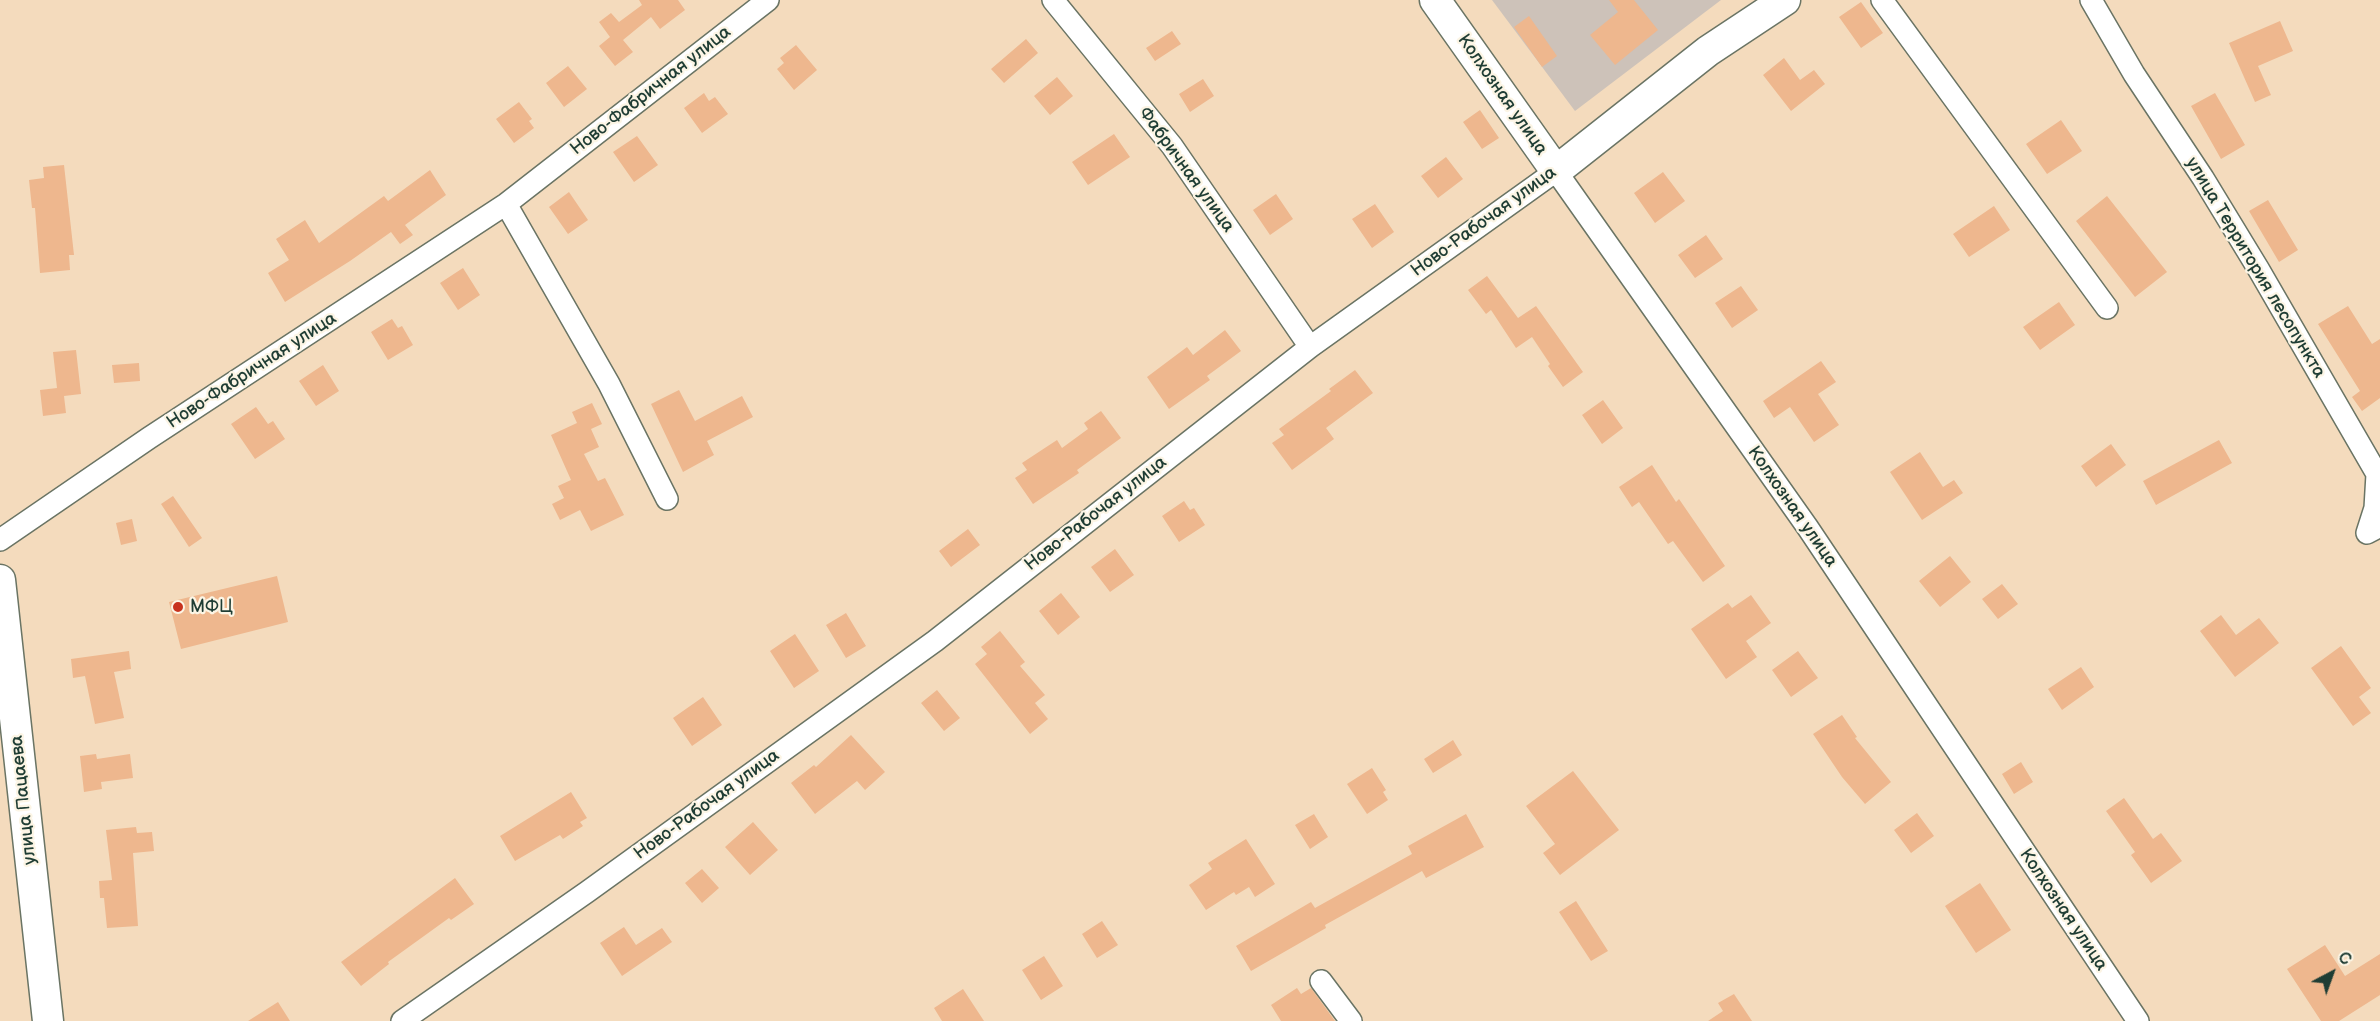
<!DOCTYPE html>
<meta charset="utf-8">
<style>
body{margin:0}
#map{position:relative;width:2380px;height:1021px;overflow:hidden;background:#f4dbbd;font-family:"Balsamiq Sans",sans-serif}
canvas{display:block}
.north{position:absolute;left:2302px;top:943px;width:60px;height:60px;-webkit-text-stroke:4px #fcf5e5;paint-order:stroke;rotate:41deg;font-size:16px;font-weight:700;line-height:24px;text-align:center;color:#1f3d34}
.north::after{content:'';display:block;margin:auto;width:21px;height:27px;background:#1f3d34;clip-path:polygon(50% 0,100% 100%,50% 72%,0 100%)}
</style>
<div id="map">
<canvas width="2380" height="1021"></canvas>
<div class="north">С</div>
</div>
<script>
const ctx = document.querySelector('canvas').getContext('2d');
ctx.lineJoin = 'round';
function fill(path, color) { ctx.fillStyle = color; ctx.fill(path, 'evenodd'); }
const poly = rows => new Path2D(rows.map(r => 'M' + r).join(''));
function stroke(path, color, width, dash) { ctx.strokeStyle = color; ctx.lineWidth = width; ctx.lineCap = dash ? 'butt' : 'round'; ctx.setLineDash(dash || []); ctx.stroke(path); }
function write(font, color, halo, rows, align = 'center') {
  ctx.font = font + ' "Balsamiq Sans",sans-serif'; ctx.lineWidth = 4.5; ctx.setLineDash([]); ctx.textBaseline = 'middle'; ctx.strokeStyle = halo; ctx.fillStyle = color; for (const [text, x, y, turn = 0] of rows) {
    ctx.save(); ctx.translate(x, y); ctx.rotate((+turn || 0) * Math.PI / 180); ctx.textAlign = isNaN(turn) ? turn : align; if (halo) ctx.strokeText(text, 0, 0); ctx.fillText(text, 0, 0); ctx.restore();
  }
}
fill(poly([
 [1492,0,1721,0,1575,111]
]), '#cdc2b9');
fill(poly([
 [639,0,678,0,685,10,660,29,651,17,623,40,633,52,615,66,599,46,610,37,599,22,611,13,619,22,642,5],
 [1609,0,1634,0,1658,30,1615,65,1590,35,1618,12],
 [1861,2,1883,33,1861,48,1839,17],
 [1529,16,1557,56,1542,67,1514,27],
 [2280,21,2293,51,2258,66,2271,95,2255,102,2229,43],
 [1172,31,1181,44,1155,61,1146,48],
 [1026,39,1038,53,1004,83,991,69],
 [796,45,817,70,794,90,777,69,784,63,780,58],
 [1784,58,1800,80,1814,70,1825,84,1791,111,1763,75],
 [568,66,587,89,564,107,546,83],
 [1057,77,1073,96,1050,115,1034,96],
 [1203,79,1214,96,1190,112,1179,94],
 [704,93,709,101,715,97,728,114,702,133,684,108],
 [2215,93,2245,145,2221,159,2191,106],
 [519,102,532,119,529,121,534,128,514,143,496,119],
 [1480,110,1499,138,1482,149,1463,122],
 [2061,120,2082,151,2047,174,2026,144],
 [1114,134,1130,157,1088,185,1072,162],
 [637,136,658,165,634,182,613,152],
 [1446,157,1463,179,1438,198,1421,176],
 [64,165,74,255,69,255,70,270,40,273,35,208,32,208,29,180,44,178,43,167],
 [430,170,446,195,405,225,413,235,400,244,391,232,350,261,285,302,268,273,289,260,276,239,305,220,319,243,384,196,388,201],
 [1663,172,1685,201,1655,223,1634,193],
 [569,192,588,220,568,234,549,207],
 [1276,194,1293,219,1270,235,1253,210],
 [2107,196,2167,272,2135,297,2076,221],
 [2268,200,2298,250,2279,262,2249,211],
 [1375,204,1394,232,1372,248,1352,219],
 [1994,206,2010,230,1969,257,1953,234],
 [1706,235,1723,259,1695,278,1678,255],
 [463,268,480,295,458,310,440,283],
 [1487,276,1518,318,1536,306,1583,372,1563,387,1548,366,1550,364,1532,337,1516,348,1491,310,1486,314,1468,290],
 [1741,286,1758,310,1732,328,1715,303],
 [2059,302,2075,325,2040,350,2023,327],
 [2348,306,2372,344,2380,339,2380,398,2362,411,2352,397,2360,391,2318,324],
 [392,319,398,328,402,326,413,345,388,360,371,332],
 [1225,330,1241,351,1207,376,1210,380,1169,409,1147,377,1187,347,1193,355],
 [76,350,81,394,64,396,66,413,43,416,40,390,57,388,53,352],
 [1821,361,1836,382,1818,394,1839,425,1814,442,1790,407,1774,418,1763,401],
 [139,363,140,381,114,383,112,365],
 [323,365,339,391,316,406,299,381],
 [1355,370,1373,393,1326,428,1334,439,1292,470,1272,443,1284,435,1279,429,1331,391,1329,389],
 [679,390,695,421,742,396,753,417,707,441,714,455,683,472,651,404],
 [1603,400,1623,428,1602,444,1582,415],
 [592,403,602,424,591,429,599,447,584,454,598,481,605,478,624,515,591,531,580,510,560,520,552,504,564,498,558,486,571,480,551,435,577,423,572,412],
 [256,407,268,424,273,421,285,439,255,459,231,424],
 [1101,411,1121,438,1077,470,1079,473,1033,504,1015,478,1027,470,1022,463,1057,440,1062,448,1088,429,1084,423],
 [2219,440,2232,463,2156,505,2143,481],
 [2111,444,2126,465,2096,487,2081,466],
 [1920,452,1943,487,1954,480,1963,493,1922,520,1890,472],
 [1652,465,1676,502,1679,499,1725,566,1703,582,1673,541,1668,544,1639,502,1632,507,1619,487],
 [173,496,202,538,189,547,161,504],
 [1184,501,1190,510,1194,508,1205,525,1179,542,1162,516],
 [132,519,137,541,121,545,116,523],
 [968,529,980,545,951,567,939,551],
 [1115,549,1134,575,1110,592,1091,567],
 [1950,556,1971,582,1940,607,1919,581],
 [277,576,288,622,181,649,169,602],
 [2002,584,2018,604,1998,619,1982,599],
 [1061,593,1080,617,1058,635,1039,611],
 [1751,595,1771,623,1746,641,1757,657,1726,679,1691,629,1728,603,1732,608],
 [846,613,866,646,846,658,826,625],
 [2221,615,2236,635,2259,618,2279,643,2235,677,2200,631],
 [1000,631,1025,662,1020,666,1045,695,1035,703,1048,719,1030,734,975,664,987,654,981,647],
 [795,634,819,671,794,688,770,651],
 [2341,646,2371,688,2359,697,2371,713,2353,726,2311,668],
 [129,651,131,669,114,672,124,718,95,724,85,676,73,678,71,659],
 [1798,651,1818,678,1791,697,1772,670],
 [2081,667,2094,687,2062,710,2048,689],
 [937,690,960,718,944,731,921,703],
 [703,697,722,725,692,746,673,718],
 [1842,715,1857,737,1855,738,1891,782,1865,804,1842,777,1813,734],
 [851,735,885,772,865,790,857,781,815,814,791,783,814,765,816,767],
 [1453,740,1462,755,1433,773,1424,759],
 [96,754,97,759,130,754,133,778,101,782,102,789,84,792,80,756],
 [2021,762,2033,782,2014,794,2002,774],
 [1372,768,1386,790,1383,792,1388,800,1367,814,1347,784],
 [1573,771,1619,830,1560,875,1543,853,1555,844,1526,806],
 [571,792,587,818,580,822,583,826,563,839,560,835,515,861,500,836],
 [2124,798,2153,839,2161,833,2182,861,2151,883,2131,855,2135,852,2106,811],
 [1917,813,1934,836,1911,853,1894,830],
 [1314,814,1328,837,1310,849,1295,825],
 [1466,814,1484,847,1426,878,1422,871,1325,925,1326,928,1251,971,1236,946,1311,902,1315,908,1412,854,1408,846],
 [753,822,778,850,750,875,725,847],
 [136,827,137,833,152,832,154,851,133,853,138,926,107,928,104,898,100,898,99,881,112,880,106,830],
 [1246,839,1275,884,1255,897,1249,887,1236,895,1234,892,1206,910,1189,885,1212,869,1208,863],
 [702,869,719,888,702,903,685,883],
 [455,878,474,904,451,920,449,918,388,962,389,964,361,986,341,962],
 [1980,883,2011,930,1976,953,1945,906],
 [1576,901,1608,951,1591,961,1559,912],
 [1102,921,1118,945,1097,958,1082,934],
 [624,927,636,945,662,928,672,942,622,976,600,943],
 [2325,945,2345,976,2380,954,2380,995,2339,1021,2321,1021,2287,969],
 [1044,956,1063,986,1041,1000,1022,970],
 [1297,988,1301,994,1311,988,1335,1021,1281,1021,1271,1005],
 [963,989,984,1021,942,1021,934,1008],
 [1734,994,1752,1021,1708,1021,1723,1011,1718,1003],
 [278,1002,290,1021,248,1021]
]), '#eeb78e');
const street = poly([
 [1053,0,1172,146,1310,347],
 [1882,0,2107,308],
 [2091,0,2134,74,2203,178,2259,270,2377,474,2375,508,2367,533,2380,526],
 [506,204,609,384,667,499],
 [0,540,149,438,506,204,768,0],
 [1321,981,1351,1021],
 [402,1021,587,892,935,641,1310,347,1556,171,1808,528,2138,1021]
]);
const secondary = poly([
 [1435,0,1556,171,1708,51,1785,0],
 [0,580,48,1021]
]);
stroke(street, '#6a7464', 24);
stroke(secondary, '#6a7464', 33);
stroke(street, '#fff', 21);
stroke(secondary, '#fff', 30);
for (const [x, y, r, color] of [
 [178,607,6,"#c8321e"]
]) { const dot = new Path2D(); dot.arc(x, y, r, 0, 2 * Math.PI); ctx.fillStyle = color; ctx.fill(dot); stroke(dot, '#fcf5e5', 2); }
write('18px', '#1f3d34', '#fcf5e5', [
 ["Ново-Фабричная улица",651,91,-38],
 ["Колхозная улица",1502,95,55],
 ["Фабричная улица",1186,170,54],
 ["Ново-Рабочая улица",1484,222,-36],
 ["улица Территория лесопункта",2255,268,59],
 ["Ново-Фабричная улица",252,371,-33],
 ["Колхозная улица",1792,507,55],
 ["Ново-Рабочая улица",1096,514,-38],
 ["улица Пацаева",24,800,-96],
 ["Ново-Рабочая улица",707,805,-36],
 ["Колхозная улица",2063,910,56]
]);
write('18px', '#1f3d34', '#fcf5e5', [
 ["МФЦ",190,607]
], 'left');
</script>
